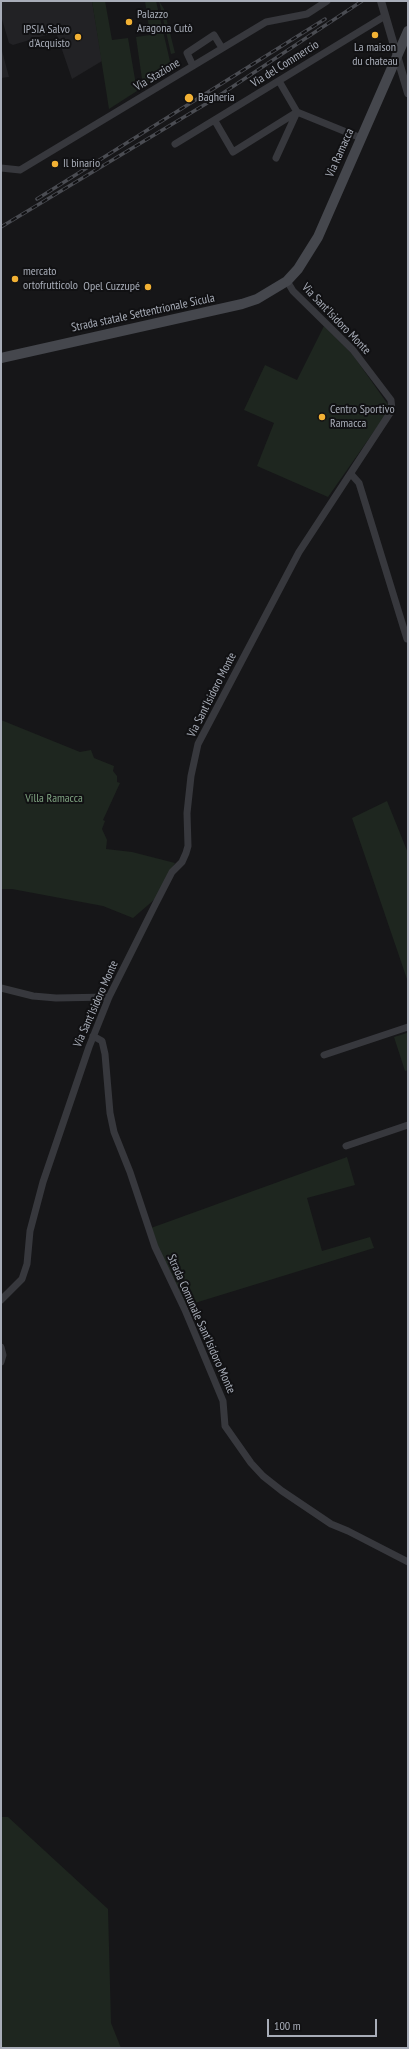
<!DOCTYPE html>
<meta charset="utf-8">
<style>
body{margin:0}
#map{position:relative;width:409px;height:2049px;overflow:hidden;background:#161618;font-family:"PT Sans Narrow",sans-serif}
canvas{display:block}
.frame{position:absolute;inset:0;border:2px solid #a8adb8;pointer-events:none}
.scale{position:absolute;left:267px;top:2019px;width:110px;height:18px;box-sizing:border-box;border:2px solid #a8adb8;border-top:0;padding-left:5px;font-size:12px;line-height:14px;white-space:nowrap;color:#a8adb8;-webkit-text-stroke:3px #111113;paint-order:stroke}
</style>
<div id="map">
<canvas width="409" height="2049"></canvas>
<div class="frame"></div>
<div class="scale">100 m</div>
</div>
<script>
const ctx = document.querySelector('canvas').getContext('2d');
ctx.lineJoin = 'round';
function fill(path, color) { ctx.fillStyle = color; ctx.fill(path, 'evenodd'); }
const poly = rows => new Path2D(rows.map(r => 'M' + r).join(''));
function stroke(path, color, width, dash) { ctx.strokeStyle = color; ctx.lineWidth = width; ctx.lineCap = dash ? 'butt' : 'round'; ctx.setLineDash(dash || []); ctx.stroke(path); }
function write(font, color, halo, rows, align = 'center') {
  ctx.font = font + ' "PT Sans Narrow",sans-serif'; ctx.lineWidth = 4; ctx.setLineDash([]); ctx.textBaseline = 'middle'; ctx.strokeStyle = halo; ctx.fillStyle = color; for (const [text, x, y, turn = 0] of rows) {
    ctx.save(); ctx.translate(x, y); ctx.rotate((+turn || 0) * Math.PI / 180); ctx.textAlign = isNaN(turn) ? turn : align; if (halo) ctx.strokeText(text, 0, 0); ctx.fillText(text, 0, 0); ctx.restore();
  }
}
fill(poly([
 [1,1,92,1,102,61,72,79,56,32,13,45,9,43,1,16],
 [1,47,9,77,1,78]
]), '#222225');
fill(poly([
 [92,1,105,1,112,40,128,38,137,91,109,109],
 [145,1,156,1,172,70,147,85,143,86,136,37,150,35],
 [159,1,164,9,175,53,171,54],
 [324,326,353,355,389,406,389,410,328,497,257,466,274,423,244,410,265,365,297,380],
 [1,720,80,752,91,750,94,758,114,766,113,771,117,776,117,782,120,783,103,820,105,821,102,829,107,840,106,849,132,852,175,863,155,899,133,918,103,906,12,889,1,889],
 [387,801,408,853,408,982,352,818],
 [407,1033,408,1070,405,1071,394,1037],
 [347,1157,355,1185,307,1198,322,1251,370,1237,374,1248,185,1306,163,1264,151,1228],
 [1,1817,8,1817,108,1909,111,2023,121,2048,1,2048]
]), '#1e261f');
stroke(poly([
 [193,66,187,53,214,35,222,48],
 [279,81,297,112,361,138],
 [215,121,233,152,297,112],
 [175,144,385,16],
 [276,158,297,112],
 [1,168,20,170,266,22,307,14,327,1],
 [351,474,359,483,407,639],
 [1,988,33,996,56,998,109,997],
 [93,1036,102,1041,105,1054,110,1113,114,1132,130,1172,155,1247,185,1310,223,1401,225,1426,251,1463,263,1476,282,1491,331,1524,348,1531,408,1562],
 [324,1055,408,1027],
 [346,1146,408,1125],
 [1,1300,22,1279,27,1264,30,1231,43,1182,89,1047,109,997,155,905,172,872,182,862,186,853,188,846,187,813,191,776,198,744,299,552,392,410,391,400,353,350,293,291,287,281],
 [1,1347,3,1355,1,1362]
]), '#37383d', 7);
stroke(poly([
 [381,1,408,93]
]), '#37383d', 8);
stroke(poly([
 [1,358,242,304,257,299,287,281,298,269,318,237,408,31]
]), '#45474d', 10);
const rail = poly([
 [37,199,325,19],
 [1,227,214,99,362,1]
]);
stroke(rail, '#4a4c52', 3.5);
stroke(rail, '#111113', 2, [6]);
for (const [x, y, r, color] of [
 [129,22,4,"#f2b134"],
 [375,35,4,"#f2b134"],
 [78,37,4,"#f2b134"],
 [189,98,5,"#f2b134"],
 [55,164,4,"#f2b134"],
 [15,279,4,"#f2b134"],
 [148,287,4,"#f2b134"],
 [322,417,4,"#f2b134"]
]) { const dot = new Path2D(); dot.arc(x, y, r, 0, 2 * Math.PI); ctx.fillStyle = color; ctx.fill(dot); stroke(dot, '#111113', 1.5); }
write('12px', '#a8adb8', '#111113', [
 ["Palazzo",137,15],
 ["Aragona Cutò",137,29],
 ["IPSIA Salvo",70,30,"right"],
 ["d'Acquisto",70,44,"right"],
 ["La maison",375,48,"center"],
 ["du chateau",375,62,"center"],
 ["Bagheria",198,98],
 ["Il binario",63,164],
 ["mercato",23,272],
 ["ortofrutticolo",23,286],
 ["Opel Cuzzupé",140,287,"right"],
 ["Centro Sportivo",330,410],
 ["Ramacca",330,424]
], 'left');
write('12px', '#a8adb8', '#111113', [
 ["Via del Commercio",285,64,-32],
 ["Via Stazione",157,75,-31],
 ["Via Ramacca",340,153,-66],
 ["Strada statale Settentrionale Sicula",143,313,-12],
 ["Via Sant'Isidoro Monte",336,319,46],
 ["Via Sant'Isidoro Monte",212,695,-63],
 ["Via Sant'Isidoro Monte",96,1004,-66],
 ["Strada Comunale Sant'Isidoro Monte",201,1324,66]
]);
write('12px', '#7fa381', '#111113', [
 ["Villa Ramacca",54,799]
]);
</script>
